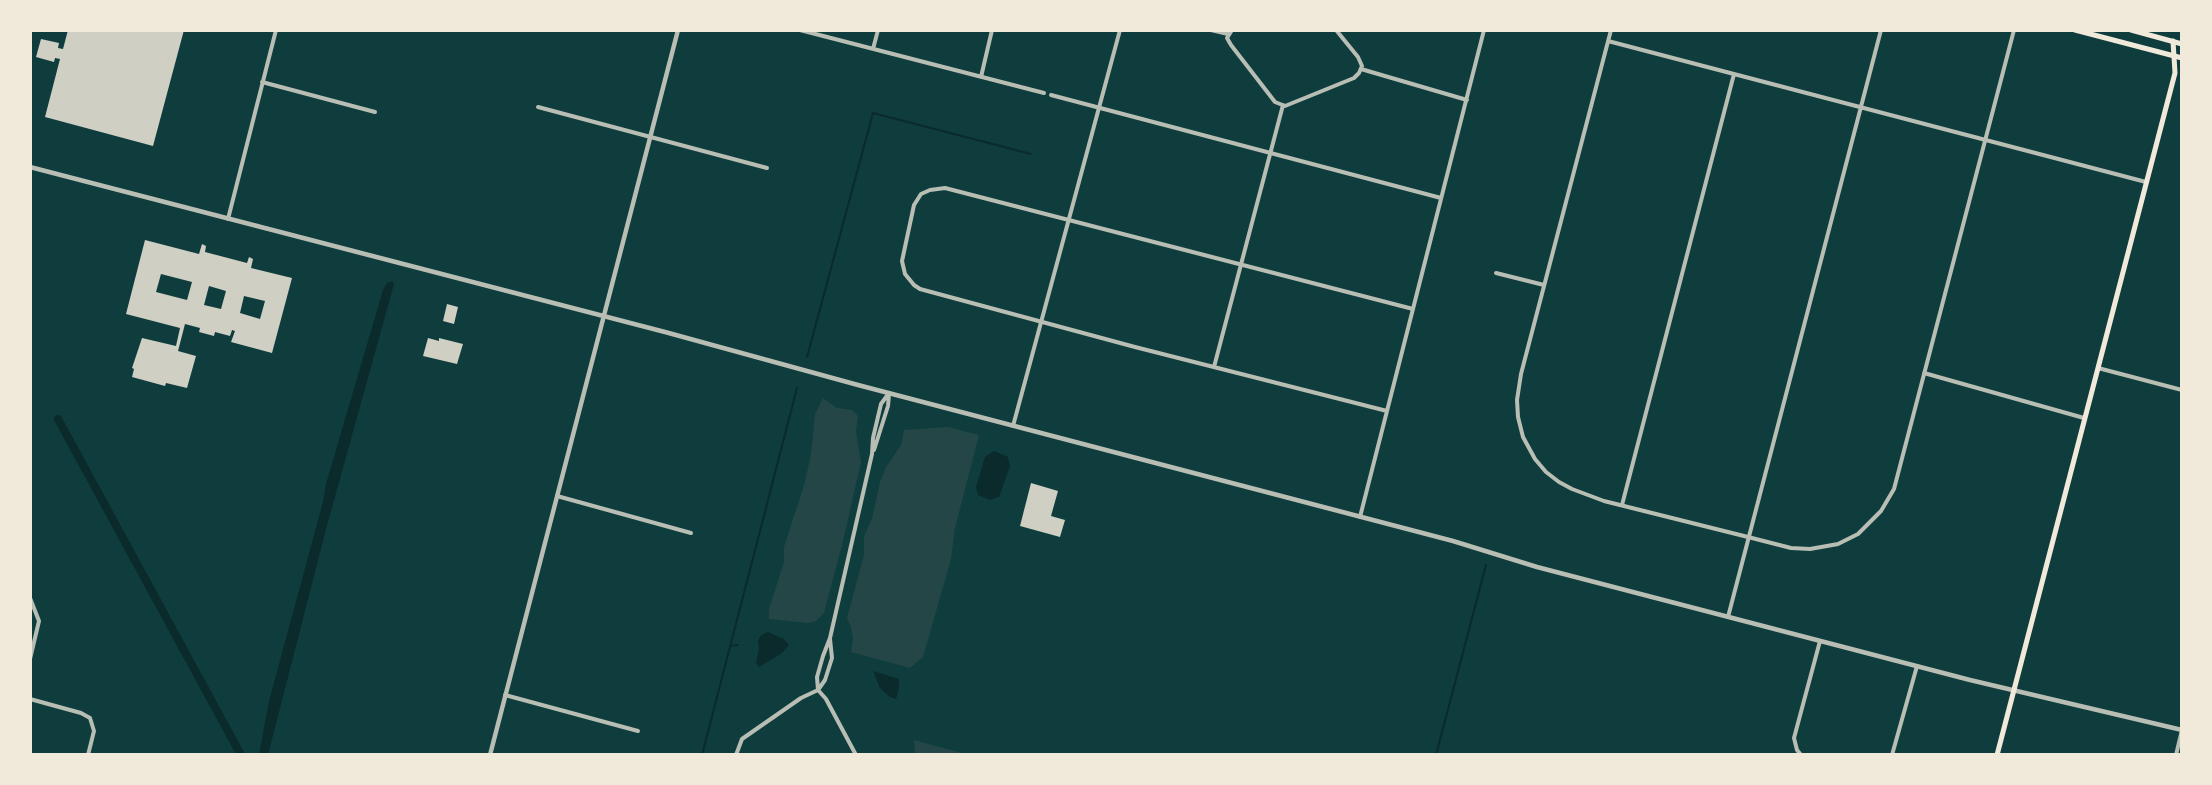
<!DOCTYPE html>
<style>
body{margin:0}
#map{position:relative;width:2212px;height:785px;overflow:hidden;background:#0f3d3e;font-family:"Zilla Slab",serif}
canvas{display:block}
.frame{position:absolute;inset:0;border:32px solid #f1e9da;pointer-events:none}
</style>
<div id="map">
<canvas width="2212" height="785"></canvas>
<div class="frame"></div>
</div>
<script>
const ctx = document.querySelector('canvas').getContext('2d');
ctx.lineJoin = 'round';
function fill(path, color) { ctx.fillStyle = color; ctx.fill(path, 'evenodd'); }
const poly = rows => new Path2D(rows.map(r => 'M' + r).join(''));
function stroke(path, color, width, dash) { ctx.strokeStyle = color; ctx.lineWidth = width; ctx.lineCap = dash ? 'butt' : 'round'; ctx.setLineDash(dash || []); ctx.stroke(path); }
fill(poly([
 [823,398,837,408,852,410,858,416,856,431,861,462,843,541,824,613,816,621,808,623,769,619,769,609,784,562,784,547,805,482,811,454,815,414],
 [948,427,979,435,955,528,951,559,923,657,910,668,851,652,853,640,851,627,847,618,864,555,864,536,872,519,880,482,886,467,901,445,904,430],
 [914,740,969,755,915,755]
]), '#244646');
fill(poly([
 [392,281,394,284,326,529,268,755,259,755,269,701,323,502,326,484,383,290,387,283],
 [994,451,1008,457,1010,466,999,497,990,500,978,495,976,487,985,457],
 [768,632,784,639,789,645,782,653,759,667,756,663,759,648,758,641,761,635],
 [873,671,899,679,899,688,896,699,890,697,880,688]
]), '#0a2a2b');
stroke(poly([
 [807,357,873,113,1031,154],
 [730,646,738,645],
 [702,755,797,388],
 [1436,755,1486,565]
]), '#0a2a2b', 2);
stroke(poly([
 [58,419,241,755]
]), '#0a2a2b', 8);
fill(poly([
 [68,30,184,30,153,146,45,117,60,59,55,58,54,62,36,57,41,39,59,43,58,48,63,49],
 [145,240,199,254,202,244,206,246,205,252,247,263,249,257,253,259,251,268,292,278,272,353,231,342,235,331,232,330,230,336,215,332,214,336,199,332,200,328,185,324,178,351,196,356,187,388,166,383,165,386,132,377,134,369,132,368,142,338,176,346,180,328,126,314],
 [161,274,192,282,187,300,156,292],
 [209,286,226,291,221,309,204,305],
 [244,296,265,301,260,319,240,313],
 [447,304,458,307,454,324,443,321],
 [428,338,439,341,439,338,463,344,457,364,423,356],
 [1031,483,1058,491,1051,516,1065,520,1060,537,1020,526]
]), '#cfcfc3');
stroke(poly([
 [800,30,1044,93],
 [1211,30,1228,34],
 [1232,30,1227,38,1231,45,1275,102,1285,106,1354,78,1359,73,1362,66,1358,57,1336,30],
 [1611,30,1521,374,1517,400,1518,417,1523,437,1535,459,1546,472,1559,482,1572,489,1604,501,1748,537,1791,548,1810,549,1838,544,1858,534,1881,511,1894,489,2014,30],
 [1608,41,2146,182],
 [873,49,878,30],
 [1361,69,1467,100],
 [981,77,992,30],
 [262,82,375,112],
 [1051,95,1441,198],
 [538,107,767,168],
 [228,219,276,30],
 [1496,273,1544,285],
 [1214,367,1283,105],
 [2098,368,2182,390],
 [1924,373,2084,418],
 [1387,411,1135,347,920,289,914,285,905,274,902,261,914,205,921,194,930,190,945,188,1413,309],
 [1013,426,1120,30],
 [874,450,888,406,889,394],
 [557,496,691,533],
 [1622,505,1734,74],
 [1360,517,1484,30],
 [30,598,39,621,30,659],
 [1728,617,1881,30],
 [505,695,638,731],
 [30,699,81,713,90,718,94,731,88,755],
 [736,755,742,739,801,698,818,690,825,680,832,658,830,639],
 [856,755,826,699,818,690,817,677,823,656,830,638,872,454,873,438,881,404,889,393],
 [1801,755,1797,750,1794,738,1820,641],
 [1892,755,1917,666],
 [2176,755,2182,730]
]), '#b8beb3', 4);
stroke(poly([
 [30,167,665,332,858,385,1453,541,1537,567,1970,680,2182,730],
 [490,755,678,30]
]), '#b8beb3', 4.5);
stroke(poly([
 [1997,755,2175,73,2173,41]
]), '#f1e9da', 5);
stroke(poly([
 [2075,30,2182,58],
 [2131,30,2182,44]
]), '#f1e9da', 5);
</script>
